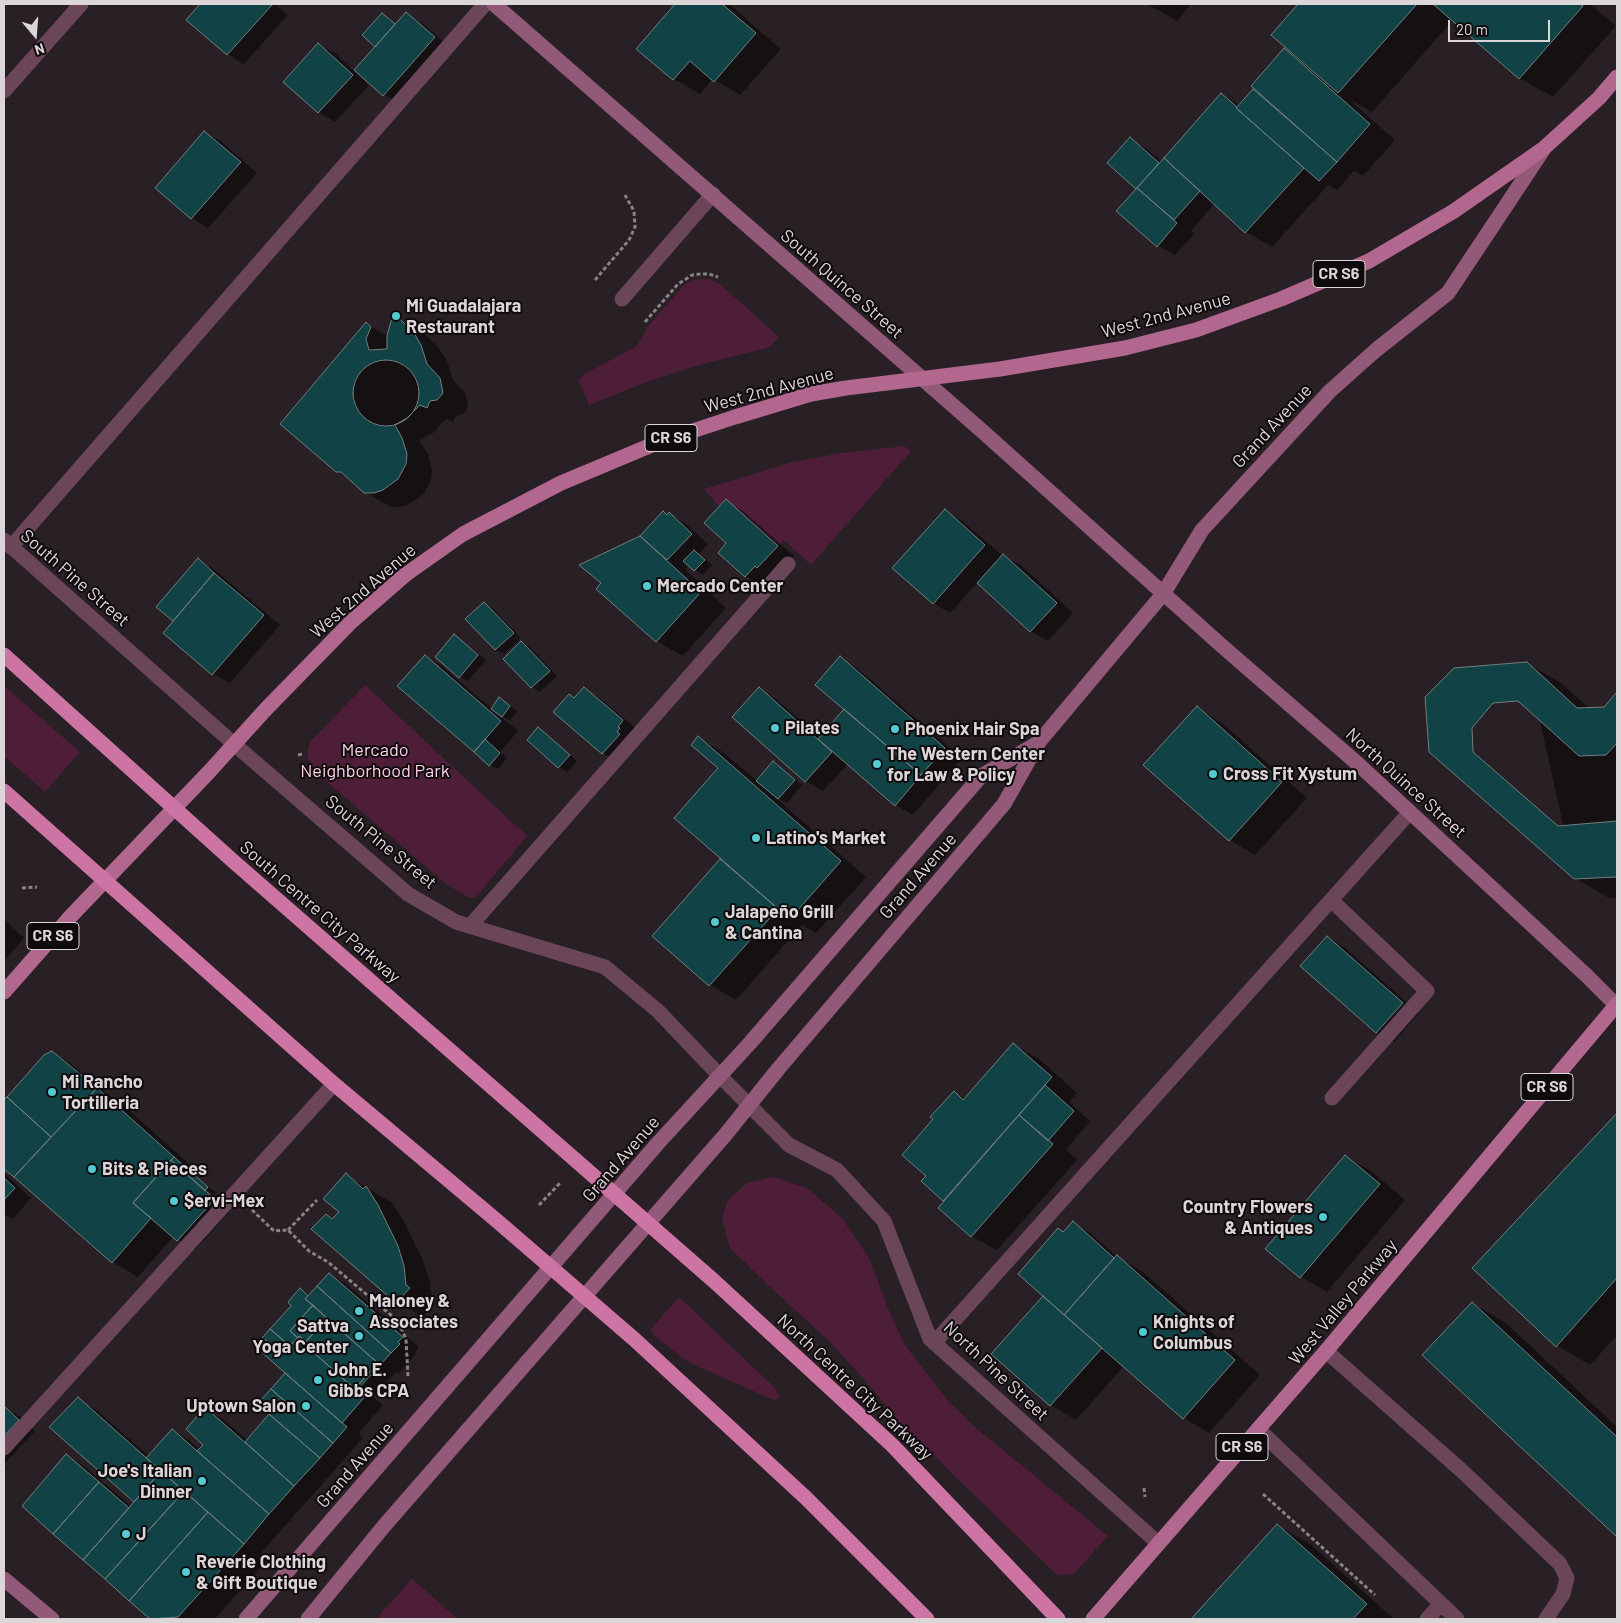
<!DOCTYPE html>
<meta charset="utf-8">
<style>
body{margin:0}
#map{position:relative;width:1621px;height:1623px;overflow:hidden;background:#282024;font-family:Barlow,sans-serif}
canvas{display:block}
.frame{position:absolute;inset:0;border:5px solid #dcd6d9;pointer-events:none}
.north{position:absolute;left:10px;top:10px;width:50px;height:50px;-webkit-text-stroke:4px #0f0b0d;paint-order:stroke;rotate:162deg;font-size:14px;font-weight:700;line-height:20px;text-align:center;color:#dcd6d9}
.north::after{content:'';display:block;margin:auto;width:18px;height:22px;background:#dcd6d9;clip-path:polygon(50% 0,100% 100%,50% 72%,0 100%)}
.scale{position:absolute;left:1448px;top:20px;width:102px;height:22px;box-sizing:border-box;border:2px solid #dcd6d9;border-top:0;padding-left:6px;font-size:15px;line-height:18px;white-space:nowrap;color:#dcd6d9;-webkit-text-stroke:4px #0f0b0d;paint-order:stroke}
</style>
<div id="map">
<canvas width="1621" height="1623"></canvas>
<div class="frame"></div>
<div class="north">N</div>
<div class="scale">20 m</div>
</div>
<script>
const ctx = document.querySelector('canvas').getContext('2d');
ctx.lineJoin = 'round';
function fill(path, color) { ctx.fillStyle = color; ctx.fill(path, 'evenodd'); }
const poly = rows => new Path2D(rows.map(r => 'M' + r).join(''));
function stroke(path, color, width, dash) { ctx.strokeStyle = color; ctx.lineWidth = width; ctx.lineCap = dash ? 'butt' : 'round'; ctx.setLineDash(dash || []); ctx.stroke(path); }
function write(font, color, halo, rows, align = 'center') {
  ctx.font = font + ' Barlow,sans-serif'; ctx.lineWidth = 4; ctx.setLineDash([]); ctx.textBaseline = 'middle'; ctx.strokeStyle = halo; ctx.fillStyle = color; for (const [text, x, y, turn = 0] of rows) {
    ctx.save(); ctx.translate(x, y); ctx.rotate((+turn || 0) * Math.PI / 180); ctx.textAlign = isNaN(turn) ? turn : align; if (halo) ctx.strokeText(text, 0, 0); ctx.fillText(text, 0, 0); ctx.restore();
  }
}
fill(poly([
 [700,279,710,279,721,285,779,337,770,347,702,364,649,381,589,405,579,381,583,375,637,346,648,326,683,286,692,280],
 [904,446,911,451,811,565,784,540,778,546,726,500,719,506,704,489,793,462,834,454],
 [365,685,527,836,476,897,472,898,468,897,446,884,319,775,308,759,307,754,310,742],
 [4,686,80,752,45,792,4,756],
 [774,1177,807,1188,842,1218,869,1258,887,1306,904,1344,948,1401,976,1428,1108,1536,1074,1574,1057,1575,899,1422,863,1378,828,1340,768,1285,730,1248,722,1218,728,1200,747,1183],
 [679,1297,774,1387,780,1396,776,1401,699,1367,681,1357,653,1334,651,1329],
 [412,1579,458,1619,376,1619]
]), '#4e1e39');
fill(poly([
 [202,4,275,4,288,15,244,64,227,54,188,20],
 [677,4,729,4,781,49,740,95,713,79,700,94,674,79,638,49],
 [1147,4,1191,4,1177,21],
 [1300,4,1590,4,1616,26,1553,97,1519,78,1453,20,1372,112,1353,101,1352,102,1395,140,1363,176,1354,171,1337,190,1328,185,1272,247,1246,232,1215,203,1191,231,1194,234,1175,255,1158,246,1118,211,1138,189,1109,163,1130,139,1147,149,1162,162,1222,94,1240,105,1253,90,1259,93,1284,50,1295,56,1296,55,1272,35],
 [382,14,397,25,406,14,423,24,451,48,401,104,384,95],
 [319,45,336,54,369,85,335,122,318,112],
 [205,133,222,142,257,173,208,228,191,218],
 [398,318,424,333,440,350,447,361,453,380,466,394,468,408,463,414,456,416,453,422,446,419,433,433,419,440,428,454,432,469,431,479,424,494,409,504,400,507,391,507,365,492,352,480,337,471,366,324,388,336],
 [726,501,743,511,794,556,775,577,763,586,746,576,728,543],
 [945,511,962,521,1003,556,1021,565,1073,613,1048,641,1030,631,978,582,950,613,933,603],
 [669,514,686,524,708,544,699,554,712,565,703,575,689,565,685,569,726,608,683,656,657,641,597,589,602,583,581,565,641,537],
 [198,560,215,570,280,625,230,683,213,674,175,621,158,606],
 [484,603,492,608,521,638,504,654,495,650],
 [454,636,486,660,468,681,460,677],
 [521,643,530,647,557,676,540,692,532,687,505,659],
 [425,656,442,666,492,709,500,699,517,711,510,721,501,715,500,716,518,731,500,752,507,758,498,769,489,765],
 [840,658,857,668,962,758,913,815,896,805,848,764,823,791,806,781,734,717,759,689,776,699,821,738,846,709],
 [1527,663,1561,683,1589,708,1605,708,1617,694,1617,897,1609,898,1575,878],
 [584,689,601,699,639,731,620,763,603,753,575,699],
 [1197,708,1222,723,1307,798,1255,855,1230,840],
 [538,729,546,734,577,761,567,772,559,767,528,740],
 [699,738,724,753,757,781,773,763,781,768,802,785,787,803,778,798,777,799,866,877,816,933,802,925,736,1000,710,985,654,936,722,858,720,768],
 [4,919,24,938,7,958,4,956],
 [1327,937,1344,947,1419,1013,1394,1042,1377,1032],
 [1013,1044,1039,1059,1077,1093,1069,1102,1090,1121,1066,1150,1077,1160,997,1250,971,1236,945,1200,923,1181,928,1176,935,1119,954,1093,965,1099],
 [52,1053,70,1063,114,1100,123,1105,199,1173,196,1176,216,1193,214,1194,231,1210,195,1250,174,1236,138,1277,113,1262,4,1167,4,1102,45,1056],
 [1617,1115,1617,1335,1590,1365,1556,1345,1474,1268],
 [1346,1157,1371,1171,1405,1200,1327,1292,1301,1277,1267,1249],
 [4,1173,31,1198,13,1219,4,1214],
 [346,1175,392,1203,404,1221,423,1261,430,1281,432,1301,435,1304,423,1317,397,1302,326,1215,334,1220,341,1212],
 [1073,1223,1090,1233,1117,1257,1143,1272,1260,1375,1209,1433,1184,1418,1124,1366,1076,1420,1051,1405,1045,1296],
 [329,1274,346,1284,419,1347,415,1352,416,1354,398,1374,396,1372,373,1397,383,1405,359,1433,363,1438,261,1553,268,1559,215,1619,152,1619,23,1506,67,1456,84,1466,132,1507,136,1502,78,1399,95,1409,149,1456,172,1431,189,1440,200,1450,205,1444,206,1409,223,1419,248,1441,271,1414,259,1404,287,1373,293,1306,300,1290,310,1296],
 [1472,1303,1506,1323,1617,1427,1617,1535,1424,1355],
 [4,1407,19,1416,35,1431,4,1464,7,1467,4,1470],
 [1277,1525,1311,1545,1394,1619,1193,1619]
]), '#0007');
const building = poly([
 [200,4,271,4,272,5,227,55,186,20,200,4],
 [675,4,722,4,756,33,714,82,690,61,673,80,636,49,675,4],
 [1298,4,1417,4,1338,93,1271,35,1298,4],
 [1433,4,1580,4,1583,6,1519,79,1433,4],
 [406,12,435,37,383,96,354,70,406,12],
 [382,13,395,24,375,47,362,35,382,13],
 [318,43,353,75,318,113,283,82,318,43],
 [1284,48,1370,124,1337,162,1251,86,1284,48],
 [1253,89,1337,162,1319,181,1236,108,1253,89],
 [1221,93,1237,107,1236,108,1304,168,1245,233,1164,158,1221,93],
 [204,131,241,162,191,219,155,188,204,131],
 [1130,137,1159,163,1136,189,1107,163,1130,137],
 [1164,158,1200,191,1174,220,1137,188,1164,158],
 [1137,188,1177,223,1157,247,1116,211,1137,188],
 [398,317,414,333,421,345,427,364,440,378,443,393,437,400,430,401,427,408,420,405,407,418,395,425,402,438,407,454,406,464,398,479,383,490,374,493,364,493,341,472,336,472,280,424,366,322,371,327,366,339,369,350,387,349,387,336,391,321,398,317],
 '353 393a33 33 0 1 1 66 0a33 33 0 1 1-66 0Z',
 [726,499,778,546,757,568,755,566,745,577,718,553,726,543,704,523,726,499],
 [945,509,985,545,933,604,892,568,945,509],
 [663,511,667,515,669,512,692,534,667,560,640,536,663,511],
 [640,536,701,592,656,642,596,589,601,583,579,565,640,536],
 [694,550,705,560,694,571,683,561,694,550],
 [1003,554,1057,603,1030,632,977,583,1003,554],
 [198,558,214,573,173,621,156,607,198,558],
 [214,573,264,615,212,675,163,633,214,573],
 [484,602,514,633,495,650,465,619,484,602],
 [454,634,478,655,459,678,435,657,454,634],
 [521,641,550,671,531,688,503,659,521,641],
 [425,655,501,721,474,752,397,686,425,655],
 [840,656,945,748,921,775,815,685,840,656],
 [1527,662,1577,708,1604,707,1617,692,1617,877,1574,879,1429,752,1425,697,1454,668,1527,662],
 [584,687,623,720,618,727,620,728,617,732,620,734,602,754,553,712,569,694,574,698,584,687],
 [759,687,832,752,805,782,732,717,759,687],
 [499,697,510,706,502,717,491,709,499,697],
 [1518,701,1579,756,1606,755,1617,743,1617,821,1558,826,1473,752,1472,728,1493,703,1518,701],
 [1197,706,1282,782,1229,841,1143,765,1197,706],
 [844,709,921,775,895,806,818,739,844,709],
 [538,727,570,755,558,768,527,740,538,727],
 [698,736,841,861,790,919,674,818,718,768,691,745,698,736],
 [485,739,500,753,489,766,474,752,485,739],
 [773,761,795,780,778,799,756,781,773,761],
 [720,859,778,909,709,986,652,936,720,859],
 [1327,936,1403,1003,1376,1033,1300,966,1327,936],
 [1013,1043,1052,1077,943,1201,921,1181,926,1176,902,1155,933,1119,930,1117,954,1091,963,1100,1013,1043],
 [52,1051,97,1088,51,1137,7,1097,44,1055,52,1051],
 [1045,1085,1074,1111,1048,1141,1019,1115,1045,1085],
 [97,1088,174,1157,133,1203,151,1218,112,1263,14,1177,97,1088],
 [7,1097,51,1137,14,1177,4,1169,4,1100,7,1097],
 [1617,1113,1617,1278,1556,1347,1472,1268,1617,1113],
 [1019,1115,1053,1144,971,1237,938,1208,1019,1115],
 [1345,1155,1380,1184,1300,1278,1265,1249,1345,1155],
 [174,1157,208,1187,205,1191,171,1160,174,1157],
 [171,1160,215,1199,177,1241,133,1203,171,1160],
 [346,1173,363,1189,366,1186,378,1205,398,1246,404,1266,406,1285,410,1288,396,1303,311,1229,326,1214,332,1219,339,1212,323,1199,346,1173],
 [4,1178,15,1188,4,1200,4,1178],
 [1073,1221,1114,1258,1064,1315,1018,1274,1058,1228,1063,1232,1073,1221],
 [1117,1255,1235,1360,1183,1419,1064,1315,1117,1255],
 [329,1273,403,1337,398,1342,400,1344,391,1353,317,1286,329,1273],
 [317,1286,391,1353,380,1365,305,1299,317,1286],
 [300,1288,308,1296,305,1299,313,1305,290,1331,298,1338,290,1346,270,1329,291,1306,288,1302,300,1288],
 [1043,1296,1102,1348,1050,1406,991,1354,1043,1296],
 [1472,1302,1617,1437,1617,1537,1422,1355,1472,1302],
 [313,1305,327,1318,306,1341,299,1336,298,1338,290,1331,313,1305],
 [327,1318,378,1363,355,1389,304,1344,327,1318],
 [270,1329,290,1346,299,1336,306,1341,304,1344,355,1389,357,1386,367,1394,342,1423,259,1350,267,1341,262,1338,270,1329],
 [378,1363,380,1365,359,1388,357,1386,378,1363],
 [285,1373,347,1427,333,1443,271,1389,285,1373],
 [271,1389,333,1443,320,1458,257,1404,271,1389],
 [78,1397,161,1471,134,1502,49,1427,78,1397],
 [4,1406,19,1420,4,1436,4,1406],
 [205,1407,294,1486,269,1514,197,1451,203,1445,186,1429,205,1407],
 [269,1414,320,1458,294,1486,245,1442,269,1414],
 [172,1429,269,1514,244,1544,146,1458,172,1429],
 [66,1454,99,1482,53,1534,22,1506,66,1454],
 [161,1471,184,1491,105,1579,83,1560,161,1471],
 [99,1482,129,1508,83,1560,53,1534,99,1482],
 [184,1491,208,1512,129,1601,105,1579,184,1491],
 [208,1512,244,1544,178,1617,150,1619,129,1601,208,1512],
 [1277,1524,1367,1604,1353,1619,1191,1619,1277,1524]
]);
fill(building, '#114245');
stroke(building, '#727f7f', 1);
stroke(poly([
 [595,280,629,240,635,227,634,211,625,195],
 [645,322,678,284,686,279,692,275,700,274,709,274,718,277],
 [298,755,304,754],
 [22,888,37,887],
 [539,1205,560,1183],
 [252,1210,274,1231,288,1230,309,1251,328,1262,398,1321,406,1339,408,1376],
 [288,1230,317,1200],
 [1144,1488,1145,1497],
 [1263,1494,1375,1595]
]), '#898285', 3, [4, 2.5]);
stroke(poly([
 [622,299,713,194],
 [11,547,485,4],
 [1331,900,1427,991,1332,1098],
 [470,926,788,564],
 [934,1343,1410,812],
 [1326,1351,1461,1470,1560,1564,1567,1578,1563,1594,1546,1619],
 [1258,1429,1457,1619],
 [4,1448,334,1084],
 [1427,1619,1441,1604]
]), '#6b4659', 15);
stroke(poly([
 [4,91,81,4],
 [4,540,234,744,408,894,456,922,605,967,658,1011,720,1076,789,1145,837,1170,884,1221,930,1339,1158,1543]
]), '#6b4659', 15);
stroke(poly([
 [494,4,981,430,1222,646,1358,764,1587,976,1617,1006],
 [4,1579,52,1619],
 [246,1619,659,1142,750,1043,981,776,1038,743],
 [308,1619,384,1526,726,1134,779,1068,1004,804,1039,742,1163,594,1202,530,1330,391,1376,350,1448,293,1543,150]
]), '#935978', 15);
stroke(poly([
 [4,992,71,916,208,773,266,709,351,622,405,575,463,534,561,483,659,442,735,417,811,394,846,388,1000,369,1125,348,1196,330,1281,299,1369,261,1454,211,1543,149,1599,98,1617,77],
 [1093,1619,1326,1351,1617,1004]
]), '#b2678f', 15);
stroke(poly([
 [4,655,233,861,714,1281,892,1445,1058,1619],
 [4,791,334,1084,496,1220,634,1339,806,1498,927,1619]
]), '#ce74a4', 15);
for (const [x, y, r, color] of [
 [396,316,5,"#51ccd3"],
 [647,586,5,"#51ccd3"],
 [775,728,5,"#51ccd3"],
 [895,729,5,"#51ccd3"],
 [877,764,5,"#51ccd3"],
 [1213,774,5,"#51ccd3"],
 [756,838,5,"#51ccd3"],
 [715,922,5,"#51ccd3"],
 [52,1092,5,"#51ccd3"],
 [92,1169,5,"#51ccd3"],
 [174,1201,5,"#51ccd3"],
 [1323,1217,5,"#51ccd3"],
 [359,1311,5,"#51ccd3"],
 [1143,1332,5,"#51ccd3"],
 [359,1336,5,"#51ccd3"],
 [318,1380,5,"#51ccd3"],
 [306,1406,5,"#51ccd3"],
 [202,1481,5,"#51ccd3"],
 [126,1534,5,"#51ccd3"],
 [186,1572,5,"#51ccd3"]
]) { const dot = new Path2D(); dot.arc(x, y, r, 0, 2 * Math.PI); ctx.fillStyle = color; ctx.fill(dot); stroke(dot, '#0f0b0d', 2); }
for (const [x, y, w] of [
 [1339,274,52],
 [671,438,52],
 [53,936,52],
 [1547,1087,52],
 [1242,1447,52]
]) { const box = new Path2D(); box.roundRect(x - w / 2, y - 13.5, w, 27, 4); ctx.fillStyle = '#0f0b0d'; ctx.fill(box); stroke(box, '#dcd6d9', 1); }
write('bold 16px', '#dcd6d9', null, [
 ["CR S6",1339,274],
 ["CR S6",671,438],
 ["CR S6",53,936],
 ["CR S6",1547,1087],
 ["CR S6",1242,1447]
]);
write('18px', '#dcd6d9', '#0f0b0d', [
 ["South Quince Street",842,284,41],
 ["West 2nd Avenue",1166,315,-15],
 ["West 2nd Avenue",769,390,-15],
 ["Grand Avenue",1272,426,-47],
 ["South Pine Street",75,578,41],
 ["West 2nd Avenue",363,591,-41],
 ["North Quince Street",1406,783,42],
 ["South Pine Street",381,842,39],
 ["Grand Avenue",918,876,-49],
 ["South Centre City Parkway",320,912,41],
 ["Grand Avenue",621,1159,-49],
 ["West Valley Parkway",1343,1302,-50],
 ["North Pine Street",996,1371,43],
 ["North Centre City Parkway",855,1387,43],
 ["Grand Avenue",355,1465,-49]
]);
write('bold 18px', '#dcd6d9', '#0f0b0d', [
 ["Mi Guadalajara",406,306],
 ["Restaurant",406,327],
 ["Mercado Center",657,586],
 ["Pilates",785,728],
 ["Phoenix Hair Spa",905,729],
 ["The Western Center",887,754],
 ["for Law & Policy",887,775],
 ["Cross Fit Xystum",1223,774],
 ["Latino's Market",766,838],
 ["Jalapeño Grill",725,912],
 ["& Cantina",725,933],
 ["Mi Rancho",62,1082],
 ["Tortilleria",62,1103],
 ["Bits & Pieces",102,1169],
 ["$ervi-Mex",184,1201],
 ["Country Flowers",1313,1207,"right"],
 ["& Antiques",1313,1228,"right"],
 ["Maloney &",369,1301],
 ["Associates",369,1322],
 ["Knights of",1153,1322],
 ["Columbus",1153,1343],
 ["Sattva",349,1326,"right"],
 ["Yoga Center",349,1347,"right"],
 ["John E.",328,1370],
 ["Gibbs CPA",328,1391],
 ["Uptown Salon",296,1406,"right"],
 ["Joe's Italian",192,1471,"right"],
 ["Dinner",192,1492,"right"],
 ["J",136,1534],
 ["Reverie Clothing",196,1562],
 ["& Gift Boutique",196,1583]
], 'left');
write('18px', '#fecee5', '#0f0b0d', [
 ["Mercado",375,750],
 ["Neighborhood Park",375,771]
]);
</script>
